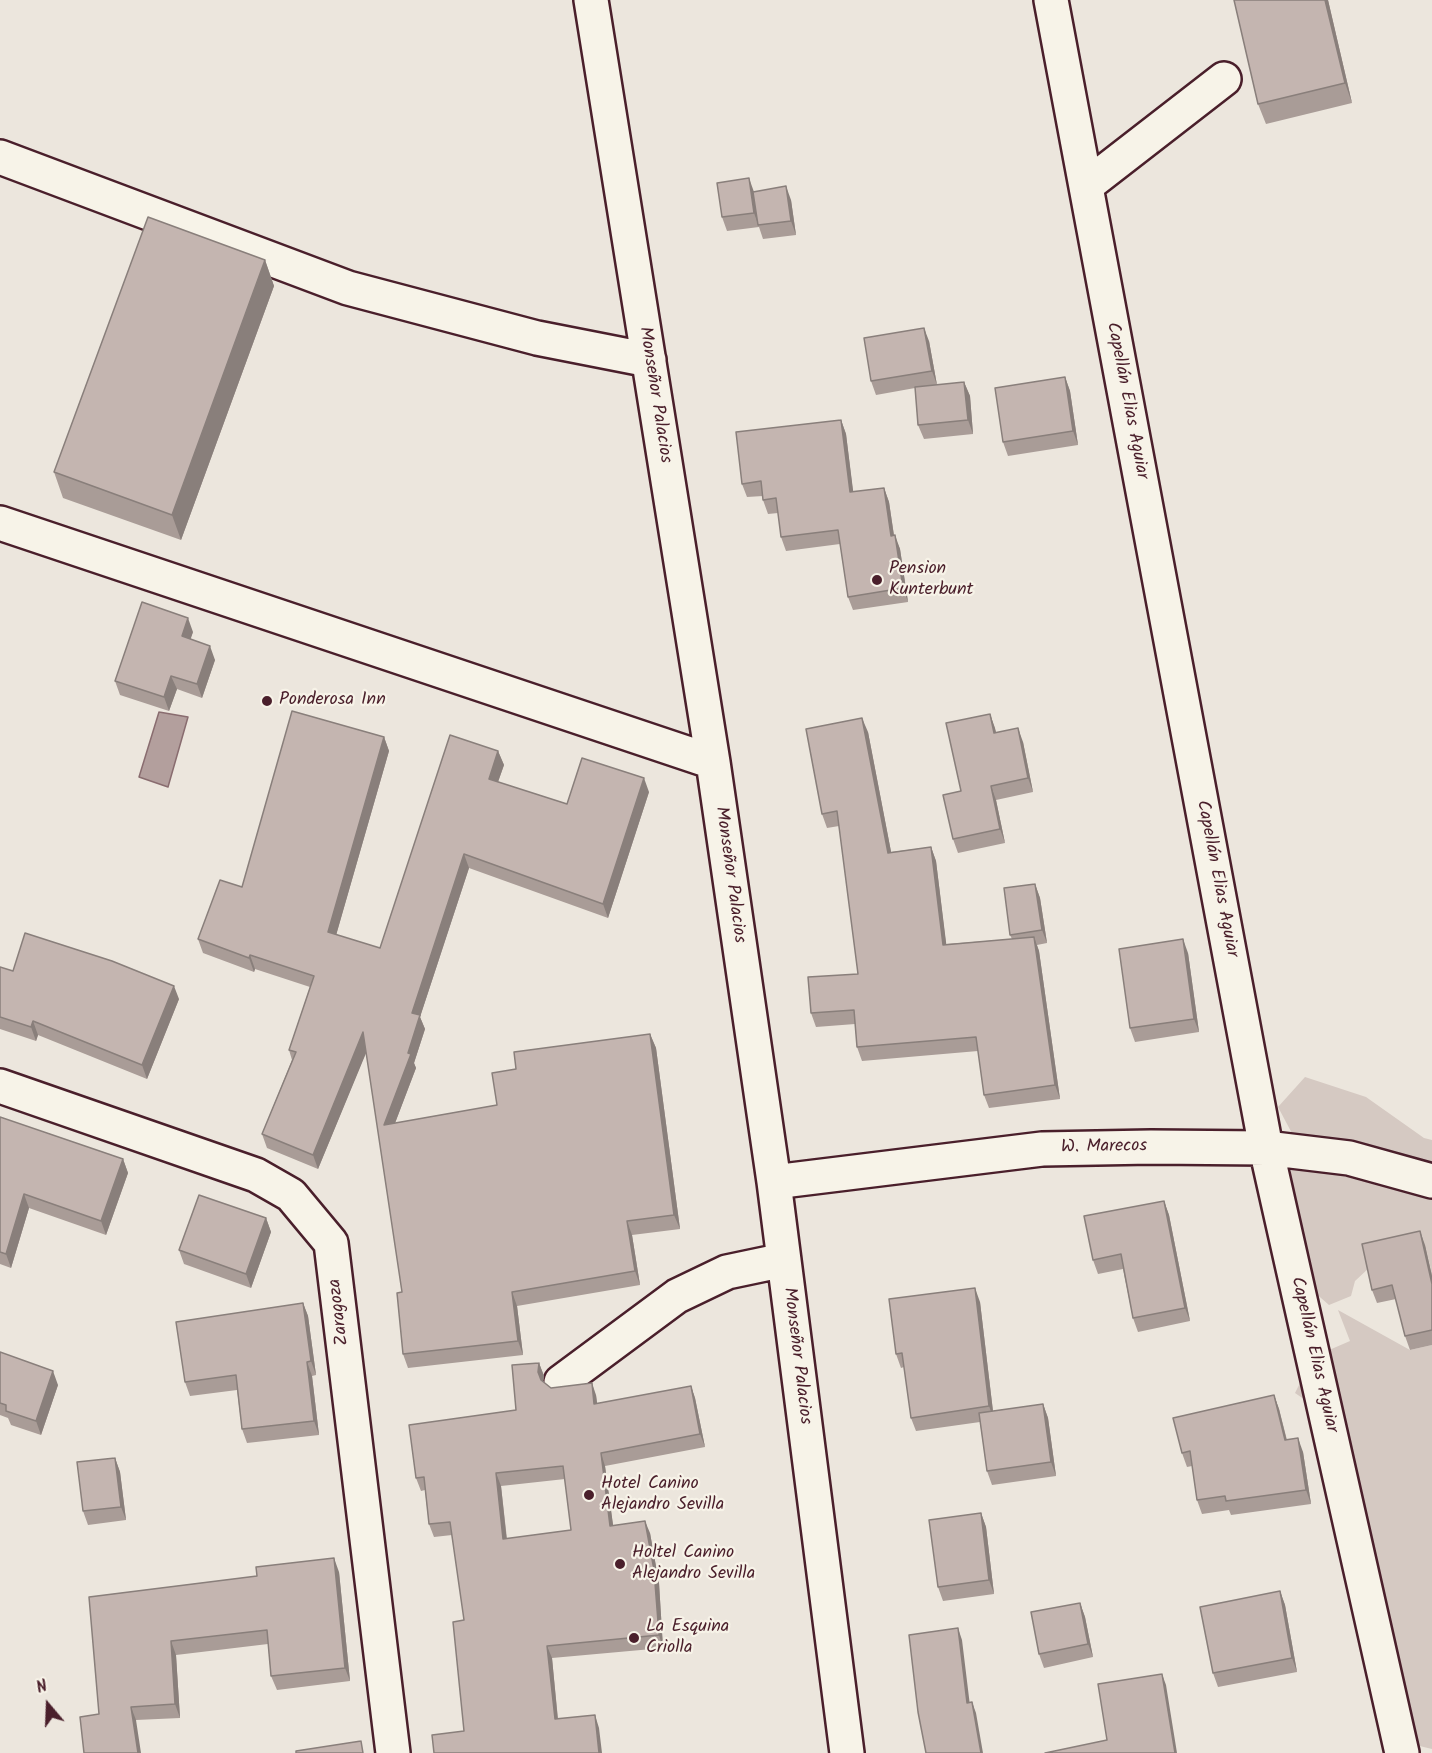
<!DOCTYPE html>
<meta charset="utf-8">
<style>
body{margin:0}
#map{position:relative;width:1432px;height:1753px;overflow:hidden;background:#ece6dd;font-family:Kalam,sans-serif}
canvas{display:block}
.north{position:absolute;left:18px;top:1675px;width:60px;height:60px;-webkit-text-stroke:4px #f7f3e8;paint-order:stroke;rotate:341deg;font-size:16px;font-weight:700;line-height:24px;text-align:center;color:#4a1f2b}
.north::after{content:'';display:block;margin:auto;width:21px;height:27px;background:#4a1f2b;clip-path:polygon(50% 0,100% 100%,50% 72%,0 100%)}
</style>
<div id="map">
<canvas width="1432" height="1753"></canvas>
<div class="north">N</div>
</div>
<script>
const ctx = document.querySelector('canvas').getContext('2d');
ctx.lineJoin = 'round';
function fill(path, color) { ctx.fillStyle = color; ctx.fill(path, 'evenodd'); }
const poly = rows => new Path2D(rows.map(r => 'M' + r).join(''));
function stroke(path, color, width, dash) { ctx.strokeStyle = color; ctx.lineWidth = width; ctx.lineCap = dash ? 'butt' : 'round'; ctx.setLineDash(dash || []); ctx.stroke(path); }
function write(font, color, halo, rows, align = 'center') {
  ctx.font = font + ' Kalam,sans-serif'; ctx.lineWidth = 4.5; ctx.setLineDash([]); ctx.textBaseline = 'middle'; ctx.strokeStyle = halo; ctx.fillStyle = color; for (const [text, x, y, turn = 0] of rows) {
    ctx.save(); ctx.translate(x, y); ctx.rotate((+turn || 0) * Math.PI / 180); ctx.textAlign = isNaN(turn) ? turn : align; if (halo) ctx.strokeText(text, 0, 0); ctx.fillText(text, 0, 0); ctx.restore();
  }
}
fill(poly([
 [1305,1077,1366,1097,1424,1138,1432,1140,1432,1333,1429,1300,1431,1270,1425,1245,1369,1268,1355,1281,1351,1296,1329,1305,1305,1284,1286,1212,1295,1139,1278,1107],
 [1338,1310,1410,1350,1432,1345,1432,1749,1399,1741,1326,1414,1295,1393,1313,1357,1350,1341]
]), '#d5c9c2');
const water = poly([
 [159,712,188,717,168,787,139,777,159,712]
]);
fill(water, '#b39f9d');
stroke(water, '#896c6f', 1.5);
const minor = poly([
 [591,0,713,762,774,1182,847,1753],
 [1051,0,1266,1148,1402,1753],
 [0,157,348,288,537,338,649,360],
 [1086,186,1224,79],
 [0,523,713,762],
 [0,1086,256,1175,291,1195,331,1243,393,1753],
 [774,1182,1042,1149,1151,1147,1266,1148,1349,1158,1432,1181],
 [561,1382,677,1296,727,1272,784,1260]
]);
stroke(minor, '#4a1f2b', 38);
stroke(minor, '#f7f3e8', 33);
fill(poly([
 [1234,0,1328,0,1352,103,1266,124,1258,104],
 [753,192,791,200,796,235,763,239,759,227,727,231,722,217],
 [265,260,274,286,181,540,63,498,54,472],
 [929,341,937,385,964,382,970,396,973,434,924,439,918,425,915,388,876,395,871,381],
 [1065,377,1070,391,1078,445,1008,456,1003,442],
 [841,420,846,434,853,492,884,488,889,502,894,535,900,549,908,602,853,610,848,597,840,544,786,551,781,537,778,513,768,514,763,500,763,496,747,497,742,484],
 [193,632,190,639,215,660,202,698,177,689,169,711,120,695,115,681],
 [990,714,996,732,1023,742,1033,792,996,800,1005,843,958,853,953,839,961,791],
 [868,732,891,852,931,847,936,861,946,944,1012,939,1010,935,1035,884,1040,898,1047,943,1037,945,1039,951,1060,1099,989,1108,984,1095,978,1051,862,1061,857,1047,855,1024,816,1027,811,1013,858,974,839,826,827,828,822,814],
 [384,737,389,751,336,935,380,948,498,751,504,765,498,782,567,804,649,792,608,918,469,868,420,1017,425,1029,414,1063,416,1068,395,1123,497,1105,516,1069,650,1034,656,1048,680,1229,632,1235,640,1285,517,1306,523,1355,408,1368,403,1354,402,1292,366,1052,318,1169,267,1148,262,1134,292,1060,289,1050,310,987,255,969,254,972,203,953,198,939,242,887],
 [1188,953,1199,1032,1135,1042,1130,1028],
 [0,967,13,971,179,999,147,1079,38,1035,36,1041,0,1029],
 [0,1117,123,1159,128,1173,106,1235,29,1208,11,1268,0,1264],
 [1164,1201,1169,1215,1190,1321,1138,1332,1133,1318,1123,1269,1098,1274,1093,1260],
 [266,1218,271,1232,251,1288,184,1264,179,1250],
 [1425,1245,1432,1276,1432,1345,1410,1350,1405,1336,1396,1299,1377,1303,1372,1290],
 [980,1302,993,1411,1043,1404,1048,1418,1056,1476,992,1485,987,1471,980,1422,916,1431,911,1418,904,1367,901,1368,896,1354],
 [303,1303,308,1316,316,1375,312,1376,319,1435,247,1443,242,1429,237,1390,190,1396,185,1382],
 [0,1352,58,1385,41,1435,11,1425,8,1418,0,1415],
 [539,1363,544,1376,543,1381,551,1388,596,1395,597,1404,691,1386,695,1398,705,1447,605,1466,613,1526,650,1533,659,1583,663,1648,552,1658,558,1719,599,1728,464,1731,464,1620,452,1535,434,1537,429,1524,425,1490,421,1491,416,1478,516,1410],
 [565,1479,571,1530,507,1539,501,1486],
 [1274,1395,1279,1409,1287,1440,1303,1452,1311,1504,1231,1515,1229,1510,1202,1514,1197,1500,1192,1466,1187,1467,1182,1453],
 [115,1458,120,1472,126,1520,88,1525,83,1511],
 [981,1513,986,1527,994,1594,943,1601,938,1587],
 [339,1572,350,1681,277,1690,271,1676,268,1644,176,1655,180,1718,136,1720,99,1714,89,1597,257,1576],
 [1280,1591,1285,1605,1297,1672,1218,1687,1213,1673],
 [1080,1603,1085,1617,1093,1657,1044,1668,1039,1654]
]), '#a99c97');
fill(poly([
 [1325,0,1328,0,1352,103,1345,83],
 [749,178,754,192,759,227,754,213],
 [786,186,791,200,796,235,791,221],
 [265,260,274,286,181,540,172,515],
 [924,328,929,341,937,385,932,371],
 [1065,377,1070,391,1078,445,1073,431],
 [964,382,970,396,973,434,968,420],
 [841,420,846,434,855,506,850,492],
 [884,488,889,502,896,550,891,536],
 [895,535,900,549,908,602,903,588],
 [188,618,193,632,187,650,182,636],
 [210,646,215,660,202,698,197,684],
 [171,676,177,689,169,711,164,697],
 [990,714,995,728,999,747,994,733],
 [862,718,868,732,894,867,888,853],
 [1018,728,1023,742,1033,792,1028,778],
 [384,737,389,751,333,946,328,932],
 [498,751,504,765,494,793,489,779],
 [644,778,649,792,608,918,603,904],
 [991,786,996,800,1005,843,1000,829],
 [931,847,936,861,948,958,943,945],
 [464,854,469,868,420,1017,425,1029,414,1063,416,1068,389,1139,384,1125,408,1053,412,1013],
 [1035,884,1040,898,1047,943,1042,930],
 [1034,937,1039,951,1060,1099,1055,1085],
 [1183,939,1188,953,1199,1032,1194,1019],
 [250,955,255,969,254,972,249,958],
 [174,986,179,999,147,1079,142,1065],
 [33,1021,38,1035,36,1041,31,1027],
 [363,1032,369,1046,318,1169,313,1155],
 [650,1034,656,1048,680,1229,674,1215],
 [123,1159,128,1173,106,1235,101,1221],
 [24,1194,29,1208,11,1268,6,1254],
 [1164,1201,1169,1215,1190,1321,1185,1308],
 [266,1218,271,1232,251,1288,246,1274],
 [627,1221,632,1235,640,1285,635,1271],
 [1420,1231,1425,1245,1432,1276,1432,1284],
 [975,1288,980,1302,994,1420,989,1406],
 [512,1292,517,1306,523,1355,518,1341],
 [303,1303,308,1316,316,1375,311,1361],
 [307,1362,312,1376,319,1435,314,1421],
 [539,1363,544,1376,543,1385,538,1372],
 [53,1371,58,1385,41,1435,36,1421],
 [592,1383,596,1395,599,1417,594,1404],
 [691,1386,695,1398,705,1447,700,1434],
 [1274,1395,1279,1409,1290,1454,1285,1440],
 [1043,1404,1048,1418,1056,1476,1051,1462],
 [1298,1438,1303,1452,1311,1504,1306,1490],
 [601,1453,605,1466,615,1539,610,1526],
 [115,1458,120,1472,126,1520,121,1507],
 [496,1473,501,1486,508,1552,503,1539],
 [981,1513,986,1527,994,1594,989,1580],
 [645,1521,650,1533,659,1583,663,1648,659,1635],
 [334,1558,339,1572,350,1681,345,1668],
 [1280,1591,1285,1605,1297,1672,1292,1658],
 [1080,1603,1085,1617,1093,1657,1088,1644],
 [958,1628,962,1640,971,1714,967,1703],
 [171,1641,176,1655,180,1718,175,1704],
 [547,1646,552,1658,559,1732,555,1719],
 [1162,1674,1166,1685,1177,1753,1175,1753],
 [972,1702,976,1713,983,1753,981,1753],
 [131,1707,136,1720,141,1753,138,1753],
 [595,1715,599,1728,602,1753,599,1753]
]), '#897f7b');
const building = poly([
 [1234,0,1325,0,1345,83,1258,104,1234,0],
 [749,178,754,213,722,217,717,183,749,178],
 [786,186,791,221,758,225,753,192,786,186],
 [148,217,265,260,172,515,54,472,148,217],
 [924,328,932,371,871,381,864,338,924,328],
 [1065,377,1073,431,1003,442,995,388,1065,377],
 [964,382,968,420,918,425,915,387,964,382],
 [841,420,850,492,884,488,891,536,895,535,903,588,848,597,838,530,781,537,776,498,763,500,761,481,742,484,736,432,841,420],
 [142,602,188,618,182,636,210,646,197,684,171,676,164,697,115,681,142,602],
 [292,711,384,737,328,932,380,948,450,735,498,751,489,779,567,804,582,758,644,778,603,904,464,854,412,1013,420,1015,408,1053,411,1054,384,1125,497,1105,492,1073,516,1069,514,1052,650,1034,674,1215,627,1221,635,1271,512,1292,518,1341,403,1354,397,1293,402,1292,363,1032,313,1155,262,1134,296,1052,289,1050,314,976,250,955,249,958,198,939,220,880,242,887,292,711],
 [990,714,994,733,1018,728,1028,778,991,786,1000,829,953,839,943,795,961,791,946,723,990,714],
 [862,718,888,853,931,847,943,945,1034,937,1055,1085,984,1095,976,1037,857,1047,854,1010,811,1013,808,977,858,974,837,811,822,814,806,729,862,718],
 [1035,884,1042,930,1010,935,1004,888,1035,884],
 [25,933,112,961,174,986,142,1065,33,1021,31,1027,0,1017,0,967,13,971,25,933],
 [1183,939,1194,1019,1130,1028,1119,949,1183,939],
 [0,1117,123,1159,101,1221,24,1194,6,1254,0,1252,0,1117],
 [199,1195,266,1218,246,1274,179,1250,199,1195],
 [1164,1201,1185,1308,1133,1318,1121,1254,1093,1260,1084,1216,1164,1201],
 [1420,1231,1432,1284,1432,1330,1405,1336,1392,1285,1372,1290,1362,1244,1420,1231],
 [975,1288,989,1406,911,1418,902,1353,896,1354,889,1299,975,1288],
 [303,1303,311,1361,307,1362,314,1421,242,1429,236,1375,185,1382,176,1322,303,1303],
 [0,1352,53,1371,36,1421,6,1411,6,1405,0,1403,0,1352],
 [539,1363,538,1372,541,1380,551,1388,592,1383,594,1404,691,1386,700,1434,601,1453,610,1526,645,1521,654,1570,659,1635,547,1646,555,1719,595,1715,599,1753,434,1753,432,1735,464,1731,453,1622,464,1620,450,1522,429,1524,424,1477,416,1478,409,1425,516,1410,512,1365,539,1363],
 [563,1466,571,1530,503,1539,496,1473,563,1466],
 [1274,1395,1285,1440,1298,1438,1306,1490,1226,1501,1225,1496,1197,1500,1190,1451,1182,1453,1173,1418,1274,1395],
 [1043,1404,1051,1462,987,1471,979,1413,1043,1404],
 [115,1458,121,1507,83,1511,77,1462,115,1458],
 [981,1513,989,1580,938,1587,929,1520,981,1513],
 [334,1558,345,1668,271,1676,267,1630,171,1641,175,1704,131,1707,138,1753,84,1753,80,1717,99,1714,89,1597,257,1576,256,1567,334,1558],
 [1280,1591,1292,1658,1213,1673,1200,1607,1280,1591],
 [1080,1603,1088,1644,1039,1654,1031,1612,1080,1603],
 [958,1628,967,1703,972,1702,981,1753,926,1753,918,1712,909,1635,958,1628],
 [1162,1674,1175,1753,1045,1753,1107,1740,1098,1684,1162,1674],
 [361,1741,363,1753,296,1753,296,1751,361,1741]
]);
fill(building, '#c4b5b0');
stroke(building, '#897f7b', 1.5);
for (const [x, y, r, color] of [
 [877,580,6,"#4a1f2b"],
 [267,701,6,"#4a1f2b"],
 [589,1495,6,"#4a1f2b"],
 [620,1564,6,"#4a1f2b"],
 [634,1638,6,"#4a1f2b"]
]) { const dot = new Path2D(); dot.arc(x, y, r, 0, 2 * Math.PI); ctx.fillStyle = color; ctx.fill(dot); stroke(dot, '#f7f3e8', 2); }
write('18px', '#4a1f2b', '#f7f3e8', [
 ["Monseñor Palacios",654,395,81],
 ["Capellán Elias Aguiar",1126,401,79],
 ["Monseñor Palacios",729,875,82],
 ["Capellán Elias Aguiar",1216,879,79],
 ["W. Marecos",1104,1148,-1],
 ["Zaragoza",340,1312,-97],
 ["Capellán Elias Aguiar",1313,1355,77],
 ["Monseñor Palacios",796,1356,83]
]);
write('18px', '#4a1f2b', '#f7f3e8', [
 ["Pension",889,570],
 ["Kunterbunt",889,591],
 ["Ponderosa Inn",279,701],
 ["Hotel Canino",601,1485],
 ["Alejandro Sevilla",601,1506],
 ["Holtel Canino",632,1554],
 ["Alejandro Sevilla",632,1575],
 ["La Esquina",646,1628],
 ["Criolla",646,1649]
], 'left');
</script>
